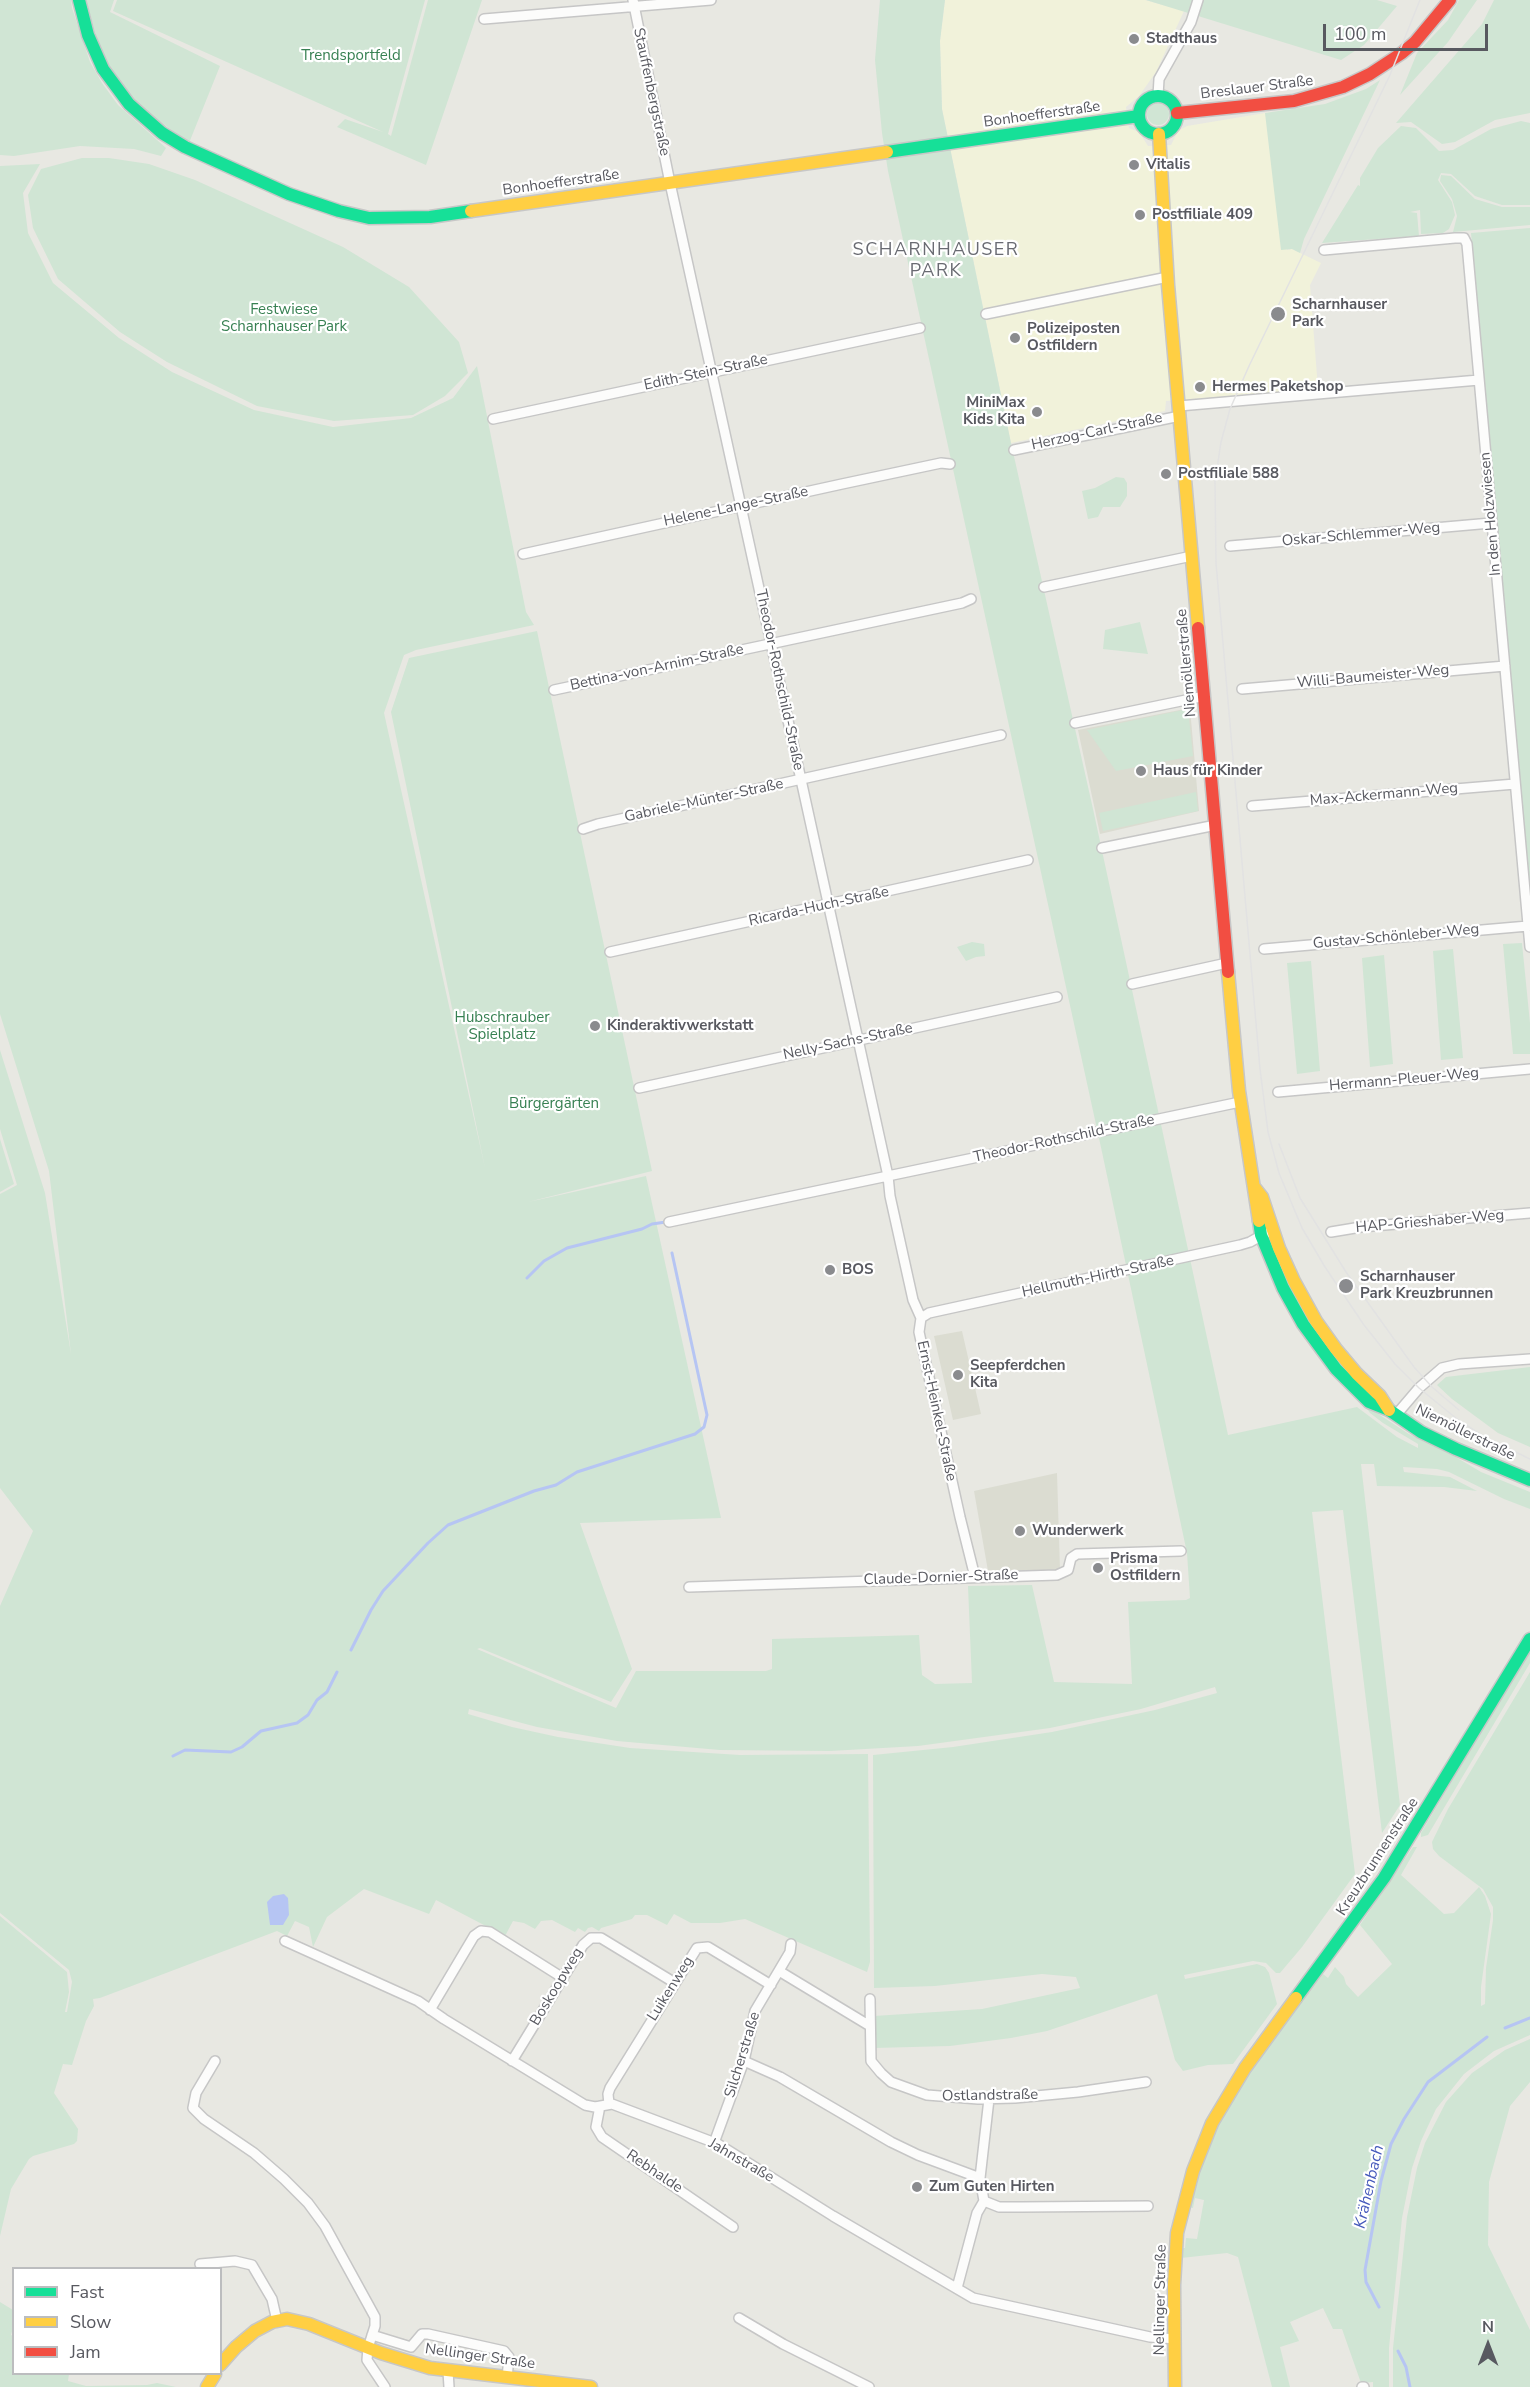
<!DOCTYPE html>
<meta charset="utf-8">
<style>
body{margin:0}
#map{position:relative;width:1530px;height:2387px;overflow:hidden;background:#e8e8e2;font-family:"Nunito Sans",sans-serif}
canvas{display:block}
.legend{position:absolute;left:12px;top:2267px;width:210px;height:108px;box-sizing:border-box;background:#fff;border:2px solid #bcbdbf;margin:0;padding:8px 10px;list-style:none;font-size:18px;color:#585960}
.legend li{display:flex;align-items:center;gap:12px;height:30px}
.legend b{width:30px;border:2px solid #bcbdbf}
.north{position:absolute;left:1458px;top:2315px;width:60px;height:60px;-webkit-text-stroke:4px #fff;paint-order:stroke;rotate:0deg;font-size:16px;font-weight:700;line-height:24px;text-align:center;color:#585960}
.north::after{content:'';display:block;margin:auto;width:21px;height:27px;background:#585960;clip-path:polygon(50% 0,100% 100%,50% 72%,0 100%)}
.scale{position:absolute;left:1323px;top:24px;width:165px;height:27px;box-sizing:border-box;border:3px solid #585960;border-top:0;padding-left:8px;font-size:18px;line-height:21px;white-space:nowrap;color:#585960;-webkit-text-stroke:4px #fff;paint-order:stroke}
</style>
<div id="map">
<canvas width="1530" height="2387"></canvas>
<ul class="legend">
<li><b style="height:8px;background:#16e098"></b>Fast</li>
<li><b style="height:8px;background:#ffcf43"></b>Slow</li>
<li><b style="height:8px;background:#f24e42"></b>Jam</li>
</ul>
<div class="north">N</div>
<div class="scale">100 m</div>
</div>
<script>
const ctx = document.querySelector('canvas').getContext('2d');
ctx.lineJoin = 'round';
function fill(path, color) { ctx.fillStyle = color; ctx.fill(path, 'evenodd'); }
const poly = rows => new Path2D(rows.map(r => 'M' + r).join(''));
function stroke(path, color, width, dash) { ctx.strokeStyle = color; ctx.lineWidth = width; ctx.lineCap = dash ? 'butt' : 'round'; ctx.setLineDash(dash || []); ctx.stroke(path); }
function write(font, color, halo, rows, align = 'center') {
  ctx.font = font + ' "Nunito Sans",sans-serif'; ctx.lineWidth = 4.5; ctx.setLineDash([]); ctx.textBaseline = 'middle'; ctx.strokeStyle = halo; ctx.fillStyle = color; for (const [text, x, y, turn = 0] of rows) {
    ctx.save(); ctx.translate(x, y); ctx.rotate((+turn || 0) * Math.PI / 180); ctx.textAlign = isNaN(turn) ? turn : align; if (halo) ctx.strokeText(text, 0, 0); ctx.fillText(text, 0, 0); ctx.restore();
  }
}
fill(poly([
 [945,0,1145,0,1184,11,1156,72,1139,96,1126,107,1129,128,1139,132,1148,146,1171,145,1178,131,1187,126,1271,112,1287,250,1292,249,1321,263,1310,285,1318,389,1166,401,1165,411,1011,443,942,109,940,41]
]), '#f1f2da');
fill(poly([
 [1190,708,1199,811,1100,834,1078,730],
 [962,1331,981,1414,953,1420,934,1336],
 [1057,1473,1060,1570,988,1571,974,1491]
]), '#dbdcd1');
fill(poly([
 [0,0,71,0,72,8,90,62,102,83,118,105,166,148,161,156,134,149,80,146,14,156,0,155],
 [86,0,114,0,110,12,220,66,189,143,135,103,103,60],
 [117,0,425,0,388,134,391,136,428,0,482,0,426,165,337,127,345,119,383,132,113,11],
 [880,0,945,0,940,41,942,109,1011,443,1093,809,1228,1435,1357,1407,1397,1437,1418,1448,1418,1444,1383,1423,1370,1413,1363,1404,1409,1434,1454,1456,1481,1472,1530,1492,1530,1509,1504,1499,1449,1472,1437,1469,1403,1467,1404,1472,1450,1477,1477,1491,1444,1487,1377,1486,1374,1464,1361,1464,1400,1805,1382,1833,1343,1510,1312,1512,1355,1874,1302,1947,1280,1973,1276,1973,1266,1963,1253,1961,1184,1975,1185,1979,1257,1964,1265,1967,1269,1973,1277,2004,1233,2064,1208,2065,1183,2071,1175,2060,1157,1994,1047,2031,1011,2038,950,2046,874,2048,874,2016,982,2009,1080,1988,1076,1977,1042,1974,935,1986,874,1988,873,1755,953,1747,1052,1732,1155,1710,1217,1693,1215,1687,1141,1709,1050,1728,918,1746,830,1751,720,1750,617,1741,537,1727,469,1709,468,1714,512,1727,558,1737,630,1748,740,1755,868,1754,870,1962,867,1972,745,1919,720,1923,691,1923,674,1914,667,1925,647,1915,635,1915,632,1919,601,1928,599,1931,592,1927,588,1928,585,1932,578,1928,575,1932,552,1920,541,1921,535,1929,524,1923,513,1921,505,1936,436,1900,429,1914,364,1889,327,1917,313,1947,309,1927,295,1921,287,1936,277,1931,100,1998,93,1999,94,2006,86,2021,72,2065,63,2064,54,2093,78,2129,77,2141,74,2144,33,2156,29,2159,11,2189,0,2236,0,1916,67,1972,69,1992,65,2012,67,2012,72,1982,69,1970,0,1913,0,1606,33,1531,0,1488,0,1194,17,1185,0,1129,0,1050,45,1193,71,1354,49,1171,0,1014,0,166,40,164,23,193,28,233,53,283,119,338,172,372,254,410,333,427,411,418,453,398,477,366,526,612,534,625,416,650,404,655,384,713,485,1168,391,712,409,658,537,631,652,1171,528,1202,646,1176,721,1518,580,1523,632,1669,611,1702,480,1648,477,1649,616,1708,636,1671,766,1671,772,1669,772,1639,919,1635,922,1675,935,1684,972,1683,968,1586,1032,1585,1054,1682,1132,1684,1128,1602,1186,1600,1190,1598,1187,1553,1102,1152,888,171,882,133,875,60],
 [1146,0,1377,0,1397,6,1364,45,1341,60],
 [1459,0,1477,0,1448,42,1400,95,1417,53,1448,20],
 [1494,0,1530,0,1530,113,1495,120,1455,142,1442,144,1411,122,1396,123,1482,24],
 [1380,80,1304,239,1300,253,1292,249,1281,250,1265,113,1325,104,1366,89],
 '1147 114a11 11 0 1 1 22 0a11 11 0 1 1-22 0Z',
 [1521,121,1530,123,1530,205,1502,205,1475,196,1451,174,1441,173,1438,180,1452,202,1455,215,1449,229,1443,233,1421,234,1420,210,1410,212,1417,213,1419,236,1322,243,1358,185,1360,186,1360,178,1378,148,1401,126,1416,128,1439,151,1453,150,1491,129],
 [82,158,109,158,149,164,195,180,343,247,409,287,459,342,468,373,445,396,413,415,334,421,257,406,167,362,120,332,58,279,33,228,28,195,41,169],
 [1441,175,1451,176,1475,199,1502,207,1530,207,1530,225,1453,232,1457,216,1452,199,1440,181],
 [1530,228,1530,904,1471,233],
 [1116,477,1124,478,1127,483,1127,496,1120,507,1103,507,1098,517,1088,519,1082,491,1095,488],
 [1140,622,1148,654,1103,649,1105,630],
 [1188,709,1193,756,1116,771,1087,730],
 [1196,792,1198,811,1103,831,1099,813],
 [972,942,984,944,985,956,976,957,966,961,957,947],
 [1522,943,1530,1023,1530,1054,1513,1054,1503,944],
 [1453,949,1463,1058,1441,1060,1433,951],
 [1384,955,1393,1064,1370,1067,1362,958],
 [1311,961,1320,1071,1297,1074,1287,963],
 [0,1139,14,1184,0,1192],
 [1530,1367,1530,1447,1498,1433,1452,1399,1437,1385,1446,1377],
 [1530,1650,1530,1663,1428,1835,1421,1837,1421,1833],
 [1530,1672,1530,2035,1494,2051,1464,2074,1436,2109,1421,2141,1412,2168,1402,2218,1389,2348,1389,2387,1373,2387,1373,2382,1361,2383,1342,2329,1333,2329,1323,2308,1290,2322,1299,2341,1280,2347,1290,2387,1272,2387,1238,2257,1227,2253,1181,2258,1182,2248,1185,2248,1186,2238,1197,2239,1204,2200,1195,2198,1193,2208,1188,2207,1202,2161,1216,2128,1244,2079,1323,1974,1328,1978,1335,1967,1344,1977,1346,1984,1358,1997,1392,1964,1360,1925,1413,1847,1417,1847,1401,1875,1444,1914,1454,1913,1479,1887,1485,1896,1491,1914,1481,1987,1481,2006,1485,2004,1486,1968,1493,1920,1493,1907,1483,1889,1439,1856,1433,1849,1432,1842,1448,1809],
 [1530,2039,1530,2082,1510,2106,1489,2182,1488,2245,1530,2330,1530,2387,1393,2387,1393,2348,1407,2217,1417,2168,1425,2143,1446,2102,1472,2073,1505,2050],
 [0,2302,13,2310,13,2328,11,2335,13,2336,14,2374,69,2374,68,2381,86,2386,147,2385,157,2383,176,2387,0,2387]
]), '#d0e5d4');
fill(poly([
 [284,1894,288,1898,289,1915,283,1925,270,1925,267,1902,273,1896]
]), '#b6c5f3');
stroke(poly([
 [527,1278,544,1261,567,1248,642,1229,652,1224,666,1222],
 [351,1650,371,1610,383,1591,428,1543,448,1525,534,1491,556,1485,577,1472,695,1434,704,1427,707,1415,672,1253],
 [173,1756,185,1750,231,1752,242,1747,261,1731,297,1723,308,1715,317,1700,327,1692,337,1672],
 [1505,2028,1530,2018],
 [1379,2307,1366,2282,1365,2270,1381,2181,1391,2144,1404,2119,1428,2082,1487,2037],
 [1398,2351,1406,2367,1410,2387]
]), '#b6c5f3', 3);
const street = poly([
 [633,0,670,183,888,1176,890,1196,913,1300,921,1318,919,1332,960,1517,975,1577],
 [484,19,711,0],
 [1158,96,1159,79,1191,22,1198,0],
 [1324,250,1455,238,1464,238,1467,244,1530,947],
 [986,314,1168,277],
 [1179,406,1479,380],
 [493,419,920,328],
 [1014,450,1180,416],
 [1230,546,1491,523],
 [523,554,842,484,941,463,950,464],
 [1044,587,1192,556],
 [1242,689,1505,666],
 [554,690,962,603,971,599],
 [1075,723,1205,696],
 [1252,806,1515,784],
 [583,829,598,824,1001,735],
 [1102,848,1216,825],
 [1264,949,1528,926],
 [610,952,1028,860],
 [1132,984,1227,963],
 [639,1088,1057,997],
 [1278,1092,1530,1069],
 [669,1222,1240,1102],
 [1331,1232,1361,1227,1530,1213],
 [921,1318,929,1313,1240,1245,1250,1242,1266,1233],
 [1396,1415,1419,1388,1442,1368,1459,1364,1530,1359],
 [689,1587,1057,1575,1068,1570,1071,1558,1077,1554,1181,1551],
 [285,1941,418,2001,444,2019,585,2105,595,2107,612,2104,718,2144,833,2216,973,2298,1150,2337,1175,2339],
 [779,1971,870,2026],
 [870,1999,871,2061,881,2073,891,2082,927,2095,978,2099,1015,2098,1078,2092,1146,2082],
 [430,2010,474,1936,481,1931,490,1932,563,1978],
 [215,2061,196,2093,193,2108,204,2119,254,2153,284,2179,308,2203,325,2226,375,2317,375,2326,368,2348,367,2360,385,2387],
 [512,2061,583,1945,591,1938,601,1938,675,1983],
 [744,2061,780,2077,891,2142,918,2155,980,2178],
 [609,2104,608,2094,610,2088,697,1948,708,1947,771,1985],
 [600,2106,596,2127,602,2137,733,2227],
 [714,2143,744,2061,755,2011,790,1952,791,1944],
 [984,2201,999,2207,1021,2207,1148,2206],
 [200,2264,235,2261,252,2265,272,2299,277,2321],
 [957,2288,977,2213,984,2201,980,2178,989,2099],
 [739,2318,783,2344,869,2387],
 [372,2335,411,2347,422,2334,428,2334,504,2351,509,2357,507,2378],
 [448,2371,449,2387],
 [1362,2387,1364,2387]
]);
const fast = poly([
 [79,0,88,35,103,69,129,104,162,133,185,147,289,194,339,211,369,218,430,217,471,211],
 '1139 115a19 19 0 1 1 38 0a19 19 0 1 1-38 0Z',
 [887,152,1139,116],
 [1259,1221,1261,1235,1283,1288,1303,1324,1336,1369,1369,1402,1389,1410,1421,1432,1456,1449,1530,1480],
 [1296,1998,1384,1878,1530,1639]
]);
const slow = poly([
 [1159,134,1168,285,1198,628],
 [471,211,887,152],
 [1228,972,1239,1091,1259,1221],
 [1255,1188,1262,1197,1279,1248,1294,1281,1316,1321,1336,1349,1357,1374,1380,1396,1389,1410],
 [220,2365,236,2347,255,2331,272,2322,287,2319,309,2324,381,2353,430,2368,591,2387],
 [207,2387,215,2374],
 [1175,2387,1174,2285,1177,2233,1193,2171,1212,2123,1245,2068,1296,1998]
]);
const jam = poly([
 [1177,113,1294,101,1343,87,1370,74,1402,53,1415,42,1450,0],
 [1198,628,1228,972]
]);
stroke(street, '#c6c6c6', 12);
stroke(fast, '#c7c7c7', 15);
stroke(slow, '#c7c7c7', 15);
stroke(jam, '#c7c7c7', 15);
stroke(street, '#fcfcfb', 9);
stroke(fast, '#16e098', 12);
stroke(slow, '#ffcf43', 12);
stroke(jam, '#f24e42', 12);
stroke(poly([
 [1420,0,1390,75,1249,366,1230,409,1221,442,1215,482,1216,563,1260,1069,1268,1132,1279,1173,1302,1228,1325,1267,1364,1325,1395,1364,1419,1388,1457,1419,1483,1436,1530,1459],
 [1279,1144,1300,1198,1346,1272,1414,1367,1432,1387,1459,1410]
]), '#e2e2e2', 1.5);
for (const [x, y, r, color] of [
 [1134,39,6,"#8a8b8e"],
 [1134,165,6,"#8a8b8e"],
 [1140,215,6,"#8a8b8e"],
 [1278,314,8,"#8a8b8e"],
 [1015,338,6,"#8a8b8e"],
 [1200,387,6,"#8a8b8e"],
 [1037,412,6,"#8a8b8e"],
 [1166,474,6,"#8a8b8e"],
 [1141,771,6,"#8a8b8e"],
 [595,1026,6,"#8a8b8e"],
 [830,1270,6,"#8a8b8e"],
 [1346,1286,8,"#8a8b8e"],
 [958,1375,6,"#8a8b8e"],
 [1020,1531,6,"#8a8b8e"],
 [1098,1568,6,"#8a8b8e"],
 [917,2187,6,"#8a8b8e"]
]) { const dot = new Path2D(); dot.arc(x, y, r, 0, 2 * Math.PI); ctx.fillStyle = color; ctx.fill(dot); stroke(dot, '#fff', 2); }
write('bold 15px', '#585960', '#fff', [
 ["Stadthaus",1146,39],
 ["Vitalis",1146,165],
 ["Postfiliale 409",1152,215],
 ["Scharnhauser",1292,305],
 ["Park",1292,322],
 ["Polizeiposten",1027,329],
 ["Ostfildern",1027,346],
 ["Hermes Paketshop",1212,387],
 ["MiniMax",1025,403,"right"],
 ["Kids Kita",1025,420,"right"],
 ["Postfiliale 588",1178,474],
 ["Haus für Kinder",1153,771],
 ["Kinderaktivwerkstatt",607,1026],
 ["BOS",842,1270],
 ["Scharnhauser",1360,1277],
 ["Park Kreuzbrunnen",1360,1294],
 ["Seepferdchen",970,1366],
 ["Kita",970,1383],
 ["Wunderwerk",1032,1531],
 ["Prisma",1110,1559],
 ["Ostfildern",1110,1576],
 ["Zum Guten Hirten",929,2187]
], 'left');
write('15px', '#378052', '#fff', [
 ["Trendsportfeld",351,56],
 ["Festwiese",284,310],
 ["Scharnhauser Park",284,327],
 ["Hubschrauber",502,1018],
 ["Spielplatz",502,1035],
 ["Bürgergärten",554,1104]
]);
write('15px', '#585960', '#fff', [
 ["Breslauer Straße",1257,88,-7],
 ["Stauffenbergstraße",651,92,78],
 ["Bonhoefferstraße",1042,115,-8],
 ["Bonhoefferstraße",561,183,-8],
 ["Edith-Stein-Straße",706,373,-12],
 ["Herzog-Carl-Straße",1097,432,-12],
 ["Helene-Lange-Straße",736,507,-12],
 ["In den Holzwiesen",1491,514,-95],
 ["Oskar-Schlemmer-Weg",1361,535,-5],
 ["Niemöllerstraße",1187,663,-95],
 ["Bettina-von-Arnim-Straße",657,668,-12],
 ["Willi-Baumeister-Weg",1373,677,-5],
 ["Theodor-Rothschild-Straße",779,680,78],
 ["Max-Ackermann-Weg",1384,795,-5],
 ["Gabriele-Münter-Straße",704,801,-12],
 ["Ricarda-Huch-Straße",819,907,-12],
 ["Gustav-Schönleber-Weg",1396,937,-5],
 ["Nelly-Sachs-Straße",848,1042,-12],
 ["Hermann-Pleuer-Weg",1404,1080,-5],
 ["Theodor-Rothschild-Straße",1064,1139,-12],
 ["HAP-Grieshaber-Weg",1430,1222,-5],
 ["Hellmuth-Hirth-Straße",1098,1277,-12],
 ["Ernst-Heinkel-Straße",936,1411,78],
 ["Niemöllerstraße",1465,1433,26],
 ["Claude-Dornier-Straße",941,1578,-2],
 ["Kreuzbrunnenstraße",1378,1857,-57],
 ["Boskoopweg",557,1987,-59],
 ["Luikenweg",671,1989,-58],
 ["Silcherstraße",743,2055,-73],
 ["Ostlandstraße",990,2096,-1],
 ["Jahnstraße",741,2161,30],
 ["Rebhalde",654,2172,34],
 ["Nellinger Straße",1161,2300,-89],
 ["Nellinger Straße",480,2357,8]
]);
write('italic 16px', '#4559bb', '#fff', [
 ["Krähenbach",1370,2187,-77]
]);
ctx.letterSpacing = '1.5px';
write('18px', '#696b72', '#fff', [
 ["SCHARNHAUSER",936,251],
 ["PARK",936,272]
]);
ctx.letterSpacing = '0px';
</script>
